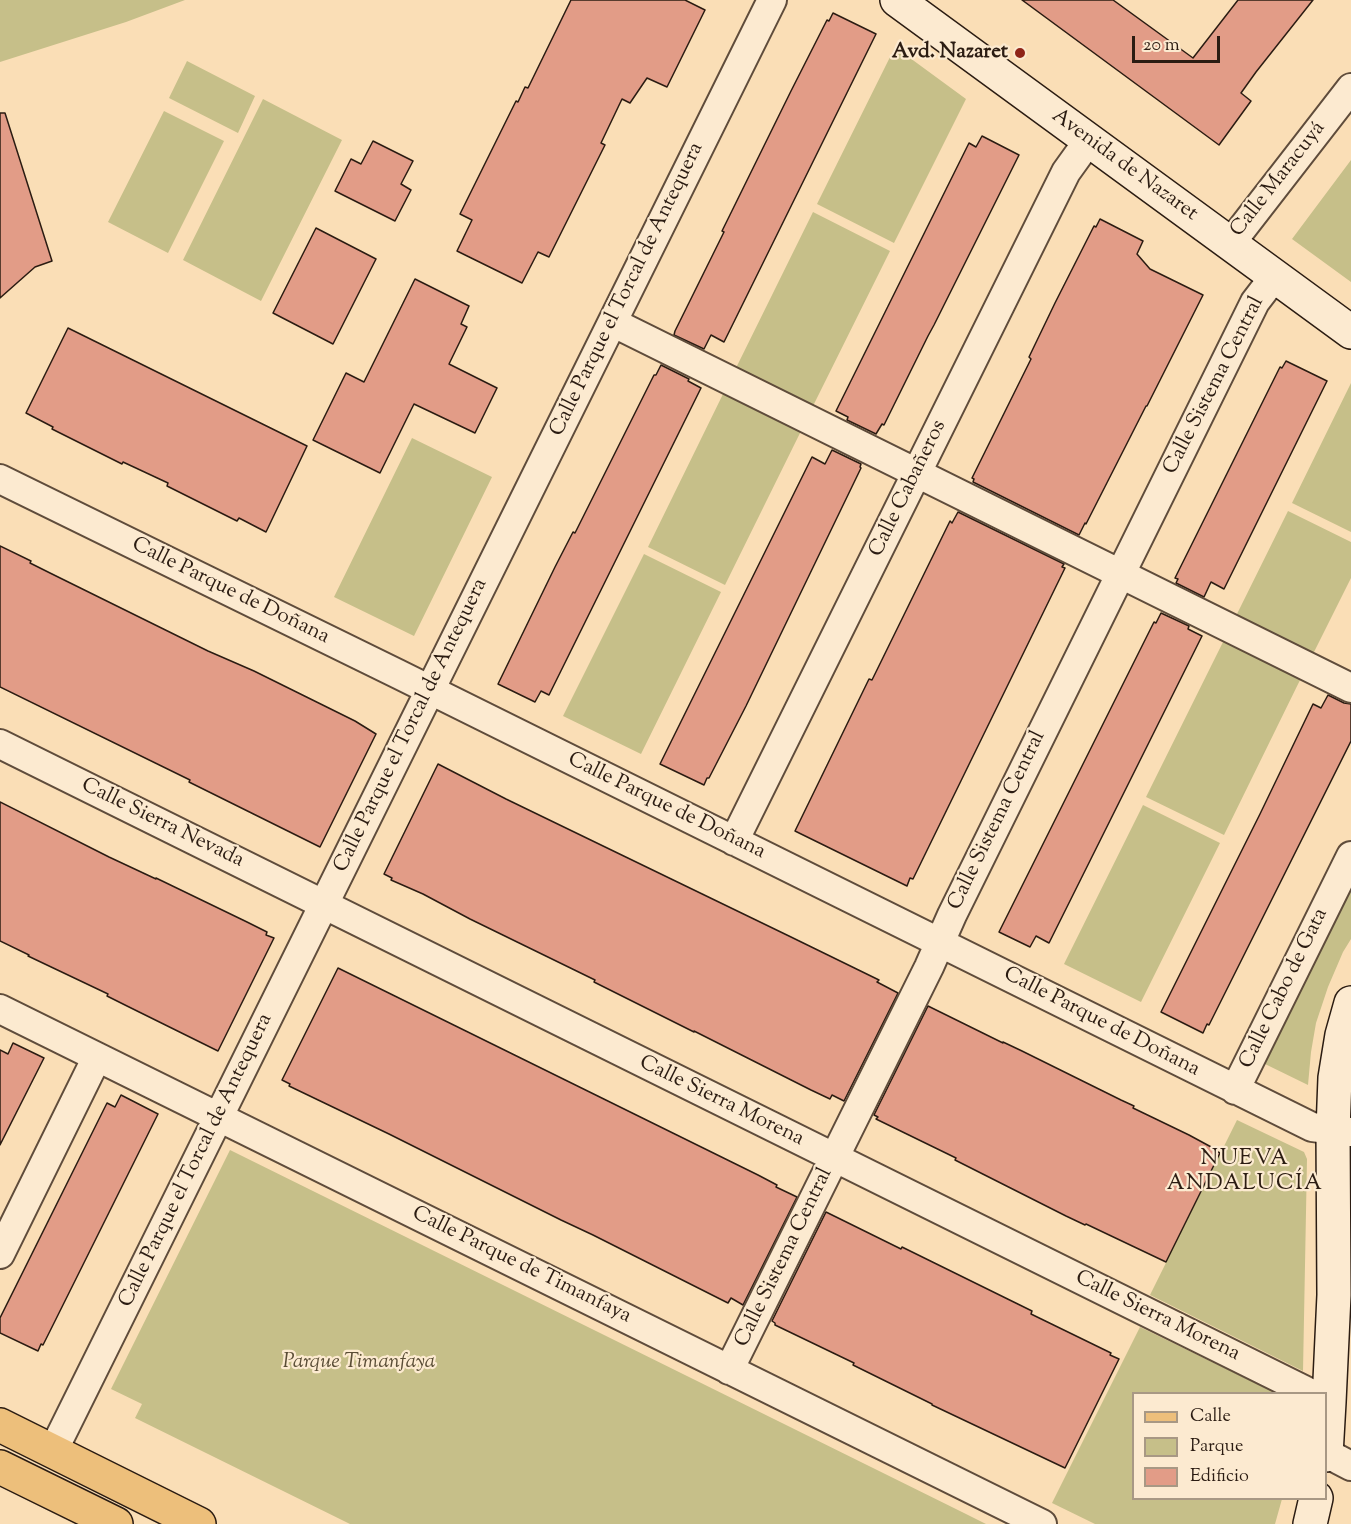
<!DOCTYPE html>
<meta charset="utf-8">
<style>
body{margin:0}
#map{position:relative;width:1351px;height:1524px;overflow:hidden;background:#fadeb6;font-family:"Sorts Mill Goudy",serif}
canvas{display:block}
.legend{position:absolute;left:1132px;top:1392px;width:195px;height:108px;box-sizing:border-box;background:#fcead0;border:2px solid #a89884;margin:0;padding:8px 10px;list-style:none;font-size:18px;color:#2b1c12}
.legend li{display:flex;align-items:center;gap:12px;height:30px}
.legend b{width:30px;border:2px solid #a89884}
.scale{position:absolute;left:1132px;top:36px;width:88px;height:27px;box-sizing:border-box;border:3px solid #2b1c12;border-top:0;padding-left:8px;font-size:18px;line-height:21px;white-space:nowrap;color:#2b1c12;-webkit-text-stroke:4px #fcead0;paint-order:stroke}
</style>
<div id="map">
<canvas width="1351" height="1524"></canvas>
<ul class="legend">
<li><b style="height:8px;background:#edbf7b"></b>Calle</li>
<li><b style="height:16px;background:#c6bf89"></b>Parque</li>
<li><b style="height:16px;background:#e29c87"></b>Edificio</li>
</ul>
<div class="scale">20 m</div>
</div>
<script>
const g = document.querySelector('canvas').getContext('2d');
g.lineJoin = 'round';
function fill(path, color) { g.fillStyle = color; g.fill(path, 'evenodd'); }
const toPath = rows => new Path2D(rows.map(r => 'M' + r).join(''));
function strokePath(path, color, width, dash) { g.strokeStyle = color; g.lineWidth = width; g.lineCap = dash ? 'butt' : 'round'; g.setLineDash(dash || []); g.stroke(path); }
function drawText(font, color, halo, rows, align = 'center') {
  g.font = font + ' "Sorts Mill Goudy",serif'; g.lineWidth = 4.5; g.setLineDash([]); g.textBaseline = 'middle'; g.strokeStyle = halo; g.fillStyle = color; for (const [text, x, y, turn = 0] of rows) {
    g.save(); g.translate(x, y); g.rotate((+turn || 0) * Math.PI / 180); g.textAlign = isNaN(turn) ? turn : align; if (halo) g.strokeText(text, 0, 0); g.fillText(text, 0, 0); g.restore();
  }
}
fill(toPath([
 [0,0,185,0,126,22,0,62],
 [895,47,966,99,894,243,817,204],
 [187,61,255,96,238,133,169,98],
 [263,99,342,140,261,301,183,260],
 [164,111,224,141,168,253,108,222],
 [1351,160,1351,282,1292,239],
 [813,212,890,251,812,408,735,370],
 [1351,383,1351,532,1292,503],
 [725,390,802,429,725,585,648,547],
 [412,438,492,477,414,636,334,597],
 [1288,511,1351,542,1351,578,1312,656,1235,618],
 [644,554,721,592,641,754,563,716],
 [1225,638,1302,676,1224,835,1146,797],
 [1143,805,1220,843,1141,1002,1064,964],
 [1351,890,1351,939,1343,952,1328,987,1316,1023,1311,1052,1308,1085,1265,1064],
 [1237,1120,1304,1152,1307,1159,1303,1371,1150,1295],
 [230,1150,964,1513,986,1524,350,1524,135,1418,142,1404,111,1389],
 [1140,1327,1276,1393,1134,1394,1134,1498,1282,1499,1275,1524,1095,1524,1052,1503]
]), '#c6bf89');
const building = toPath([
 [571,0,685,0,705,10,667,87,647,78,630,103,622,99,601,143,605,145,549,257,538,252,522,283,457,251,472,220,460,214,516,101,518,102,525,87,528,88,571,0],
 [1022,0,1113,0,1193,58,1238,0,1313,0,1256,72,1241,93,1251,101,1219,145,1022,0],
 [833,13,876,34,724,342,711,335,704,349,674,335,675,331,724,232,722,231,791,91,827,20,829,21,833,13],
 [0,113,5,113,52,261,35,267,0,298,0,113],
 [982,136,1019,155,934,325,928,336,884,425,882,424,876,434,847,420,848,417,836,411,969,143,976,147,982,136],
 [373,141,413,161,401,184,411,190,395,221,335,191,351,159,361,164,373,141],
 [1100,219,1143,241,1137,254,1150,269,1203,295,1147,406,1146,406,1086,524,1085,523,1079,535,973,482,974,479,972,478,1031,359,1029,357,1055,303,1094,226,1096,227,1100,219],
 [316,228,376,259,333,344,273,313,316,228],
 [415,279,469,306,461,324,467,327,449,364,497,388,475,433,414,404,380,473,313,440,346,373,364,382,415,279],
 [68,328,307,446,266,532,239,518,237,521,167,486,168,483,123,462,122,464,52,429,53,427,26,413,68,328],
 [1286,361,1327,381,1224,589,1211,582,1204,597,1176,583,1178,579,1175,578,1280,367,1282,368,1286,361],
 [661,365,689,379,688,381,701,388,549,695,541,691,535,702,498,684,555,567,573,532,575,533,654,375,656,375,661,365],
 [832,450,861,464,860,467,861,468,746,706,709,778,707,778,704,785,660,764,812,457,825,464,832,450],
 [958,512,1064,564,1062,567,1065,568,913,879,910,878,907,886,795,831,869,679,872,680,950,521,952,523,958,512],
 [0,546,31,561,30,563,50,573,208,651,254,671,355,721,376,734,320,847,189,782,190,780,0,687,0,546],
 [1161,613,1189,626,1188,629,1202,636,1049,943,1036,936,1030,947,999,932,1154,622,1156,623,1161,613],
 [1328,695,1344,703,1351,704,1351,741,1209,1025,1207,1024,1203,1033,1161,1012,1260,814,1313,704,1321,708,1328,695],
 [438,764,506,799,791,937,879,980,877,982,898,993,844,1101,832,1095,830,1099,811,1090,694,1031,694,1032,594,982,595,980,470,919,423,894,391,880,392,878,384,874,438,764],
 [0,802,109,857,156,879,156,878,247,922,267,932,266,935,274,938,218,1051,127,1006,107,996,108,994,28,956,29,955,0,941,0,802],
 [338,968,758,1175,777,1185,776,1187,797,1197,743,1305,731,1298,728,1303,593,1235,561,1220,389,1134,289,1086,290,1084,282,1080,338,968],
 [928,1006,1003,1043,1003,1042,1022,1051,1121,1100,1134,1106,1133,1108,1189,1135,1213,1148,1212,1149,1220,1153,1166,1262,1086,1224,1085,1225,1066,1216,955,1160,956,1158,876,1119,878,1117,874,1115,928,1006],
 [13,1043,44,1058,0,1145,0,1050,8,1054,13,1043],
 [121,1095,158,1114,53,1325,43,1345,41,1344,38,1351,0,1333,0,1318,107,1103,115,1107,121,1095],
 [826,1212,901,1249,902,1247,1032,1311,1031,1314,1111,1353,1110,1355,1119,1359,1065,1468,932,1405,932,1404,853,1365,854,1363,775,1325,775,1323,772,1321,826,1212]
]);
fill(building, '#e29c87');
strokePath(building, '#2b1c12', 1.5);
const street = toPath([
 [1230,244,1351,88],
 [624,328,1351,688],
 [0,479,398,674,1312,1127,1351,1132],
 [0,744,1312,1394],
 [734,841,1066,172,1089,140],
 [0,1009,1042,1524],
 [1235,1090,1351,856],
 [0,1254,97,1057],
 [729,1370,929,967,952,915,1255,302,1275,276],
 [53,1451,772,0],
 [1326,1453,1351,1466]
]);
const secondary = toPath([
 [897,0,1351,332],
 [1326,1455,1329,1402,1334,1295,1333,1130,1335,1078,1342,1035,1351,1003],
 [1310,1524,1316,1498]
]);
const primary = toPath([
 [0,1425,199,1524],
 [0,1467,116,1524]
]);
strokePath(street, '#5f4c3b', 32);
strokePath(secondary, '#2b1c12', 36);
strokePath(primary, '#2b1c12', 36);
strokePath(street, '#fcead0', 28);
strokePath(secondary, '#fcead0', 33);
strokePath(primary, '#edbf7b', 33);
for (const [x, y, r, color] of [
 [1020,53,6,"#8f2418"]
]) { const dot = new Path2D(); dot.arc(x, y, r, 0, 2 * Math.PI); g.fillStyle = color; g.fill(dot); strokePath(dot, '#fcead0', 2); }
drawText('bold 21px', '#2b1c12', '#fcead0', [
 ["Avd. Nazaret",1008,53]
], 'right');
drawText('21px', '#2b1c12', '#fcead0', [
 ["Avenida de Nazaret",1124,166,36],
 ["Calle Maracuyá",1279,180,-52],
 ["Calle Parque el Torcal de Antequera",628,290,-64],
 ["Calle Sistema Central",1215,386,-63],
 ["Calle Cabañeros",909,489,-64],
 ["Calle Parque de Doñana",230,592,26],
 ["Calle Parque el Torcal de Antequera",412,726,-64],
 ["Calle Parque de Doñana",666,807,26],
 ["Calle Sistema Central",998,821,-64],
 ["Calle Sierra Nevada",162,824,26],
 ["Calle Cabo de Gata",1285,989,-64],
 ["Calle Parque de Doñana",1101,1023,27],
 ["Calle Sierra Morena",721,1102,26],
 ["Calle Parque el Torcal de Antequera",197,1161,-64],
 ["Calle Sistema Central",785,1258,-64],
 ["Calle Parque de Timanfaya",521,1266,26],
 ["Calle Sierra Morena",1157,1317,26]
]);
drawText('italic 21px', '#5a4d36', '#fcead0', [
 ["Parque Timanfaya",359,1363]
]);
g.letterSpacing = '1.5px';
drawText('22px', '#2b1c12', '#fcead0', [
 ["NUEVA",1245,1160],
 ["ANDALUCÍA",1245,1185]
]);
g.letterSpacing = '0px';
</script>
